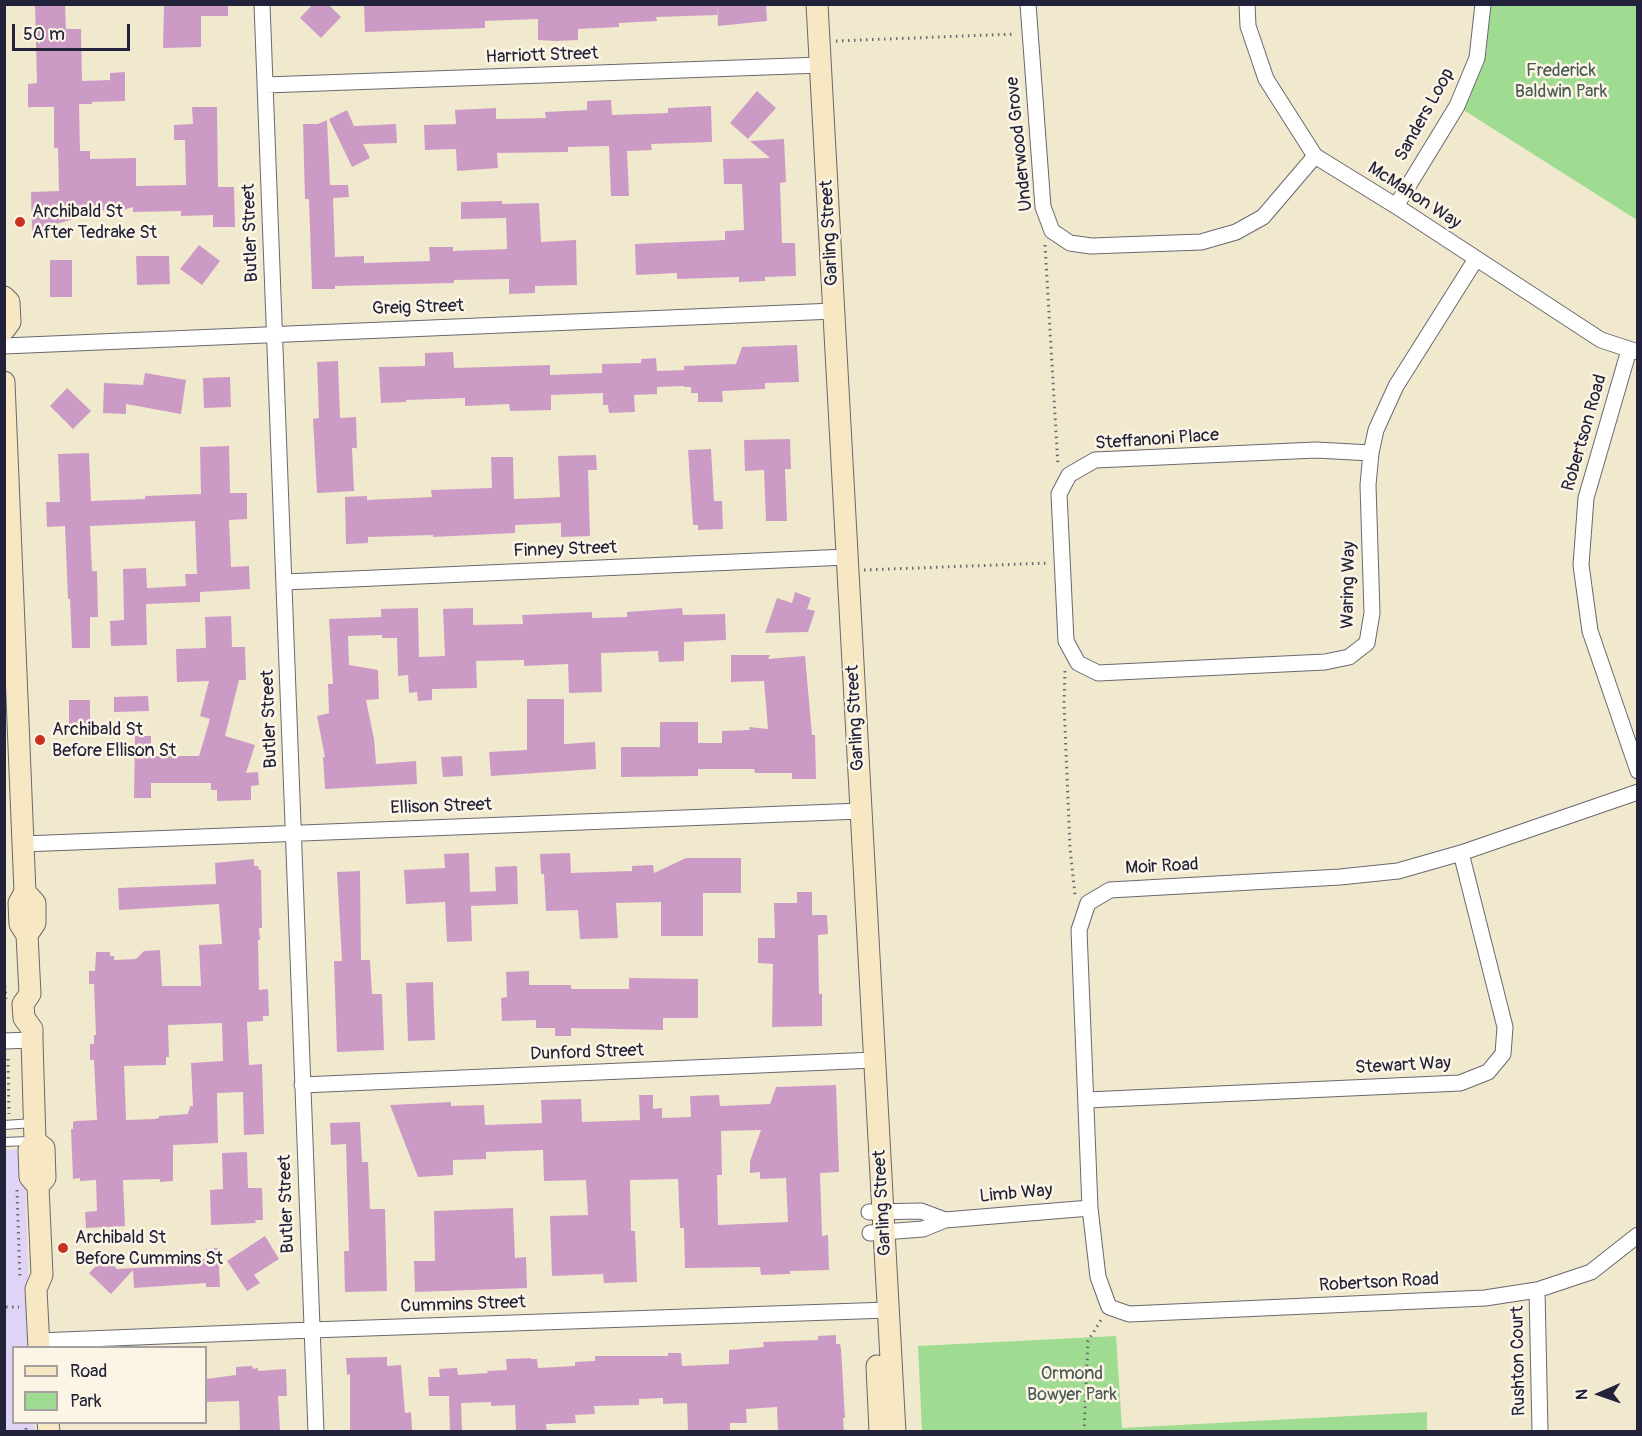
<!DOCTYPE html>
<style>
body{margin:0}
#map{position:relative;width:1642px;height:1436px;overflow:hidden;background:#f1e9ce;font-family:Pangolin,sans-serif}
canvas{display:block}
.frame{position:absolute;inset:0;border:6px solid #22223b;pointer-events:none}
.legend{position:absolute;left:12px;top:1346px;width:195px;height:78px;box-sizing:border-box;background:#fcf5e5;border:2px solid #a5a1a1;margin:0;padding:8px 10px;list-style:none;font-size:18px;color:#22223b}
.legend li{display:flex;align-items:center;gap:12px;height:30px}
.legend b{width:30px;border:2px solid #a5a1a1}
.north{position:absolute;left:1570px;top:1364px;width:60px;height:60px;-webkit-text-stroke:4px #fcf5e5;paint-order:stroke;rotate:268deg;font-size:16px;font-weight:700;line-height:24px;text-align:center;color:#22223b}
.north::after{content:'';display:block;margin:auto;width:21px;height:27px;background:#22223b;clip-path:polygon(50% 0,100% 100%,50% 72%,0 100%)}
.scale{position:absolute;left:12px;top:24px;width:118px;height:27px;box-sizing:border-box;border:3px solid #22223b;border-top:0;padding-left:8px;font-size:18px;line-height:21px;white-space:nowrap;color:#22223b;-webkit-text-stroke:4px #fcf5e5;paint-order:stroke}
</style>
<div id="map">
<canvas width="1642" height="1436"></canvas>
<div class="frame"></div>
<ul class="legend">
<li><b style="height:8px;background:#f7e8c3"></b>Road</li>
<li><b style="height:16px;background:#9fdc91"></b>Park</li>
</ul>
<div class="north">N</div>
<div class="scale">50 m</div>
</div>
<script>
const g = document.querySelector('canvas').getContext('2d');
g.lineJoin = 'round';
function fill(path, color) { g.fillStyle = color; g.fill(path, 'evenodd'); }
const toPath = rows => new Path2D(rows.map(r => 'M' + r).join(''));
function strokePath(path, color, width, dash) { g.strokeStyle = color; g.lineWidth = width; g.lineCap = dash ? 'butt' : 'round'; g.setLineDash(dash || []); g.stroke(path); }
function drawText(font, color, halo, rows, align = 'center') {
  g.font = font + ' Pangolin,sans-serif'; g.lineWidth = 5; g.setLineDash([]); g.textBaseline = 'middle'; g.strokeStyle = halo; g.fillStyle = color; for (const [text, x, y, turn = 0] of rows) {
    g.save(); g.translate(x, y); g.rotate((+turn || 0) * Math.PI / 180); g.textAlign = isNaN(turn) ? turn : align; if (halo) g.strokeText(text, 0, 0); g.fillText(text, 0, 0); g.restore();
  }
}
fill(toPath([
 [24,1149,31,1347,14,1348,14,1422,34,1423,35,1431,5,1431,4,1150]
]), '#dfd4f5');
fill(toPath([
 [1486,5,1637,5,1637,220,1462,109,1487,50],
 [1116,1336,1122,1428,1427,1412,1427,1431,922,1431,918,1346]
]), '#9fdc91');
fill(toPath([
 [35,4,65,4,66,29,81,29,82,81,110,80,110,73,125,72,125,101,92,102,92,104,79,104,80,151,90,151,90,159,136,158,136,186,186,185,185,140,174,140,174,125,193,124,192,107,217,107,218,187,234,187,235,227,213,227,213,215,181,216,181,211,133,212,133,207,106,215,105,210,32,231,31,192,59,191,58,148,54,148,54,107,28,107,28,84,37,83],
 [164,4,228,4,228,16,201,16,201,47,163,48],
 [313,4,328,4,341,17,321,38,300,18],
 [364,4,717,4,717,15,656,17,657,21,619,23,619,27,578,29,578,40,555,41,538,40,538,19,485,21,485,28,365,32],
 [717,4,766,4,767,21,718,26],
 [757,91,776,108,748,139,730,123],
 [611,100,612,115,668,113,668,108,711,106,712,142,651,144,652,150,627,151,629,196,611,196,609,146,568,147,568,152,497,153,498,168,457,171,456,149,425,150,424,125,456,124,455,110,496,108,496,119,546,118,545,112,587,110,587,101],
 [347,110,354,126,396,124,397,143,363,144,370,158,352,167,329,119],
 [327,120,330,185,348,185,349,197,333,198,335,257,364,256,364,263,430,261,429,247,453,247,453,251,507,249,506,218,461,219,461,202,502,201,502,204,539,203,541,242,576,240,577,285,535,286,535,293,509,294,509,279,454,280,454,283,335,286,335,289,312,289,309,199,305,199,303,124,318,124],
 [784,139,786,182,780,183,782,243,795,243,796,276,765,277,765,281,739,282,739,277,677,279,677,273,636,275,635,244,725,240,725,231,744,230,742,184,724,184,723,159,770,158,750,141],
 [199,245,220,261,202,285,180,269],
 [136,256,169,256,170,284,137,285],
 [50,260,72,260,72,297,50,297],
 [797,345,799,382,765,383,765,389,722,391,723,402,698,402,698,393,691,393,691,387,684,387,684,386,657,387,657,394,634,395,635,412,609,413,608,405,603,405,603,393,551,395,551,410,510,411,509,404,465,406,465,398,406,400,406,402,381,403,379,367,425,366,425,353,453,352,454,368,550,365,550,375,602,373,602,364,641,363,641,359,656,358,657,371,684,370,684,366,736,364,742,347],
 [338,361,340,418,356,417,357,448,352,448,354,491,317,493,313,419,319,418,317,362],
 [145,373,186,380,181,414,126,404,126,414,103,413,104,383,143,385],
 [230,377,231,407,204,408,203,378],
 [67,388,91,411,73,429,50,406],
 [790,439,791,469,785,469,787,521,766,521,764,470,745,471,744,440],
 [229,446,230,493,247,493,247,519,229,520,231,567,249,566,250,589,200,592,200,602,146,604,147,645,111,646,110,621,124,620,123,569,146,568,147,588,186,586,185,574,197,574,195,521,90,526,92,571,97,571,98,617,90,617,90,648,72,648,70,599,68,599,65,526,47,527,46,502,60,502,58,454,89,453,91,501,145,499,145,496,201,494,200,447],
 [711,449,714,501,722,501,723,529,698,530,698,525,693,525,688,450],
 [596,455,597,470,588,470,590,536,561,537,561,523,515,525,515,533,433,537,433,535,368,537,368,543,346,544,345,497,367,496,367,500,432,497,431,490,492,488,491,457,513,457,514,499,560,497,558,456],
 [795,592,811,598,807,609,815,611,808,632,765,633,777,598,792,603],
 [418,608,419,657,445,656,443,609,473,608,473,625,523,624,522,615,592,612,592,618,627,617,627,612,682,608,683,615,725,614,726,640,684,642,684,661,659,662,658,651,601,653,602,692,569,693,568,664,524,666,524,660,476,661,477,688,432,689,432,700,418,701,417,692,409,693,408,675,398,676,397,638,382,638,382,635,348,636,349,665,378,670,379,699,366,700,374,739,376,764,416,761,417,784,325,789,323,757,325,757,317,716,329,713,328,684,333,684,329,619,381,617,381,609],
 [231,616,232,647,245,647,246,680,239,680,225,736,255,745,246,773,258,772,259,785,251,786,251,800,217,801,217,790,211,790,211,783,151,783,151,798,134,798,135,736,151,736,151,756,199,756,210,719,200,716,209,681,177,682,176,649,206,648,205,617],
 [731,655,770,655,768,659,805,656,812,735,815,735,816,779,792,779,792,773,755,773,754,769,698,769,698,776,621,777,621,747,660,747,660,722,698,722,698,743,722,743,722,731,750,730,749,727,768,729,764,681,731,682],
 [148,696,149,711,114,712,114,697],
 [527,699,564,699,564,744,595,742,596,769,491,776,489,752,527,750],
 [69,700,90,700,90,732,69,732],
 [462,756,463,776,443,777,441,757],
 [469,853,470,892,496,891,495,867,517,866,518,904,471,906,472,941,447,942,445,902,406,904,404,870,445,868,444,854],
 [570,853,571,873,632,871,632,866,653,865,654,873,686,858,741,858,741,893,703,893,703,936,661,936,661,902,616,903,618,938,580,939,578,910,546,911,544,874,541,874,540,854],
 [254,859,254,866,258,866,259,870,261,870,262,928,259,928,260,940,258,940,259,990,268,989,269,1016,263,1016,263,1021,247,1022,249,1065,262,1064,264,1134,244,1135,243,1092,217,1093,218,1143,173,1145,173,1181,160,1182,160,1179,123,1180,125,1226,86,1228,85,1212,97,1211,96,1180,80,1181,80,1178,73,1179,71,1129,73,1129,73,1122,75,1121,97,1120,94,1060,90,1060,90,1044,94,1044,94,1035,96,1035,94,984,89,984,89,971,95,971,96,952,110,952,110,956,114,956,114,960,136,959,144,951,160,950,162,986,201,986,199,945,222,944,219,904,119,910,118,888,216,884,215,863],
 [222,1023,223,1061,191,1063,193,1106,190,1106,188,1114,159,1116,159,1118,154,1119,126,1120,124,1066,166,1065,166,1057,169,1057,168,1025],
 [360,871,361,960,370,960,372,994,382,994,384,1050,337,1052,334,961,342,961,337,872],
 [797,892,812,892,812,915,827,915,828,934,818,935,819,994,822,994,822,1026,772,1027,773,964,758,963,758,938,775,938,774,903,797,903],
 [529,971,529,985,571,985,571,989,629,989,629,978,698,979,698,1018,663,1018,663,1030,571,1028,571,1036,555,1036,555,1028,536,1028,536,1020,502,1021,501,998,507,997,506,972],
 [433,982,435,1040,408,1041,406,983],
 [836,1085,839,1172,820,1173,822,1236,828,1235,829,1270,790,1271,790,1274,761,1275,760,1267,685,1268,684,1228,680,1228,678,1179,630,1180,631,1231,635,1231,637,1282,604,1283,603,1274,552,1276,550,1216,588,1215,586,1180,544,1181,543,1150,486,1152,486,1159,453,1160,453,1175,418,1177,390,1105,451,1102,451,1106,484,1105,485,1125,542,1123,541,1100,581,1099,582,1122,640,1120,639,1095,653,1095,653,1109,662,1108,662,1118,691,1117,690,1096,719,1095,720,1106,770,1104,776,1087],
 [761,1130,750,1161,750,1173,760,1172,760,1179,786,1178,788,1222,718,1225,717,1175,722,1175,721,1131],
 [360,1122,362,1162,368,1162,370,1209,385,1209,387,1291,345,1292,344,1251,349,1251,346,1144,331,1145,330,1123],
 [247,1152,248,1188,262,1188,263,1220,255,1220,256,1223,211,1225,210,1190,223,1189,222,1153],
 [513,1208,515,1258,526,1257,527,1288,415,1292,414,1261,435,1261,434,1211],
 [265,1236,279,1259,254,1275,260,1283,247,1291,227,1261],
 [218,1248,220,1287,206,1287,206,1283,134,1288,133,1270,111,1294,89,1273,103,1259,104,1260,106,1258,117,1269,191,1265,191,1259,206,1259,206,1249],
 [836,1335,836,1344,840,1344,841,1349,845,1418,843,1418,844,1431,830,1431,830,1430,778,1431,777,1407,746,1409,747,1423,730,1423,730,1431,690,1431,688,1430,687,1403,663,1404,663,1398,639,1399,639,1405,594,1406,595,1414,575,1415,576,1423,546,1424,547,1431,516,1431,515,1405,491,1406,491,1402,461,1403,462,1431,450,1431,449,1396,429,1396,428,1377,440,1377,439,1369,457,1368,458,1375,488,1373,487,1371,507,1370,506,1359,531,1358,531,1359,537,1359,538,1368,575,1366,575,1362,595,1361,595,1356,668,1356,668,1353,681,1353,682,1366,729,1364,729,1350,764,1347,763,1342,818,1340,818,1336],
 [387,1357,387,1366,401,1365,405,1413,411,1412,412,1431,350,1431,350,1374,347,1375,346,1358],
 [252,1366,253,1369,258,1368,258,1371,286,1369,287,1396,278,1396,280,1431,240,1431,239,1401,206,1402,206,1379,236,1375,236,1367]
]), '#cc9bc5');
const lane = toPath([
 [4,1125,33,1123],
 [4,1142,30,1141]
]);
const street = toPath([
 [262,4,316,1432],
 [1028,4,1043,207,1052,231,1070,243,1091,246,1201,242,1236,232,1263,217,1315,156],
 [1247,4,1248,26,1266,79,1315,156,1396,206,1601,340,1638,352],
 [266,85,821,65],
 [1396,206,1457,106,1477,58,1483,4],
 [4,346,834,311],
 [1629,350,1586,498,1581,565,1590,631,1638,771],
 [1371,453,1316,450,1095,460,1069,475,1059,494,1066,641,1078,663,1098,673,1325,662,1349,657,1367,643,1372,613,1368,485,1371,453,1376,430,1396,386,1476,259],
 [285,582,847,557],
 [1638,792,1461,853,1398,871,1340,877,1110,890,1088,903,1079,930,1090,1208,1098,1277,1109,1307,1129,1314,1485,1298,1537,1290,1591,1272,1638,1235],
 [23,844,861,811],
 [4,1041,32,1040],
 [302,1085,874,1060],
 [1087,1100,1460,1083,1488,1072,1503,1054,1505,1027,1461,853],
 [869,1212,921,1211,945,1220],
 [870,1233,923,1229,945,1220,1090,1208],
 [1537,1290,1540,1432],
 [38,1341,311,1330,888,1310]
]);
const secondary = toPath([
 [817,4,895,1432],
 [4,297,9,302,10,322,4,330],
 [4,382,25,892,19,903,20,924,27,935,30,994,23,1004,24,1018,32,1029,32,1040,35,1141,29,1150,30,1177,38,1186,42,1275,36,1289,39,1348],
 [25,892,35,903,35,923,27,935],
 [35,1141,44,1148,45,1178,38,1186],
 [877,1366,880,1432],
 [48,1422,49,1432]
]);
strokePath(lane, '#6a686e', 10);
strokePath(street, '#6a686e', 17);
strokePath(secondary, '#6a686e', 23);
strokePath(toPath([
 [836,41,1015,34],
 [1045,245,1058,466],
 [864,570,1049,563],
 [1065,671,1064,703,1070,848,1075,895],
 [4,974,6,999],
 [8,1059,9,1114],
 [17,1190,20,1280],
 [6,1307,19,1307],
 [26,1422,26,1432],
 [1084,1432,1088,1341,1101,1320]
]), '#6a686e', 3, [1.5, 4.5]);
strokePath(lane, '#fff', 8);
strokePath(street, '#fff', 15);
strokePath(secondary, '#f7e8c3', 21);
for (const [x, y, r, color] of [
 [20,222,6,"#c8321e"],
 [40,740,6,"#c8321e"],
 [63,1248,6,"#c8321e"]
]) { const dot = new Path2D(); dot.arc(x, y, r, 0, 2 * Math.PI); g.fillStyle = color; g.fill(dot); strokePath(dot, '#fcf5e5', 2); }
drawText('18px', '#22223b', '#fcf5e5', [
 ["Harriott Street",542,56,-2],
 ["Sanders Loop",1425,115,-61],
 ["Underwood Grove",1020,144,-96],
 ["McMahon Way",1414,196,33],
 ["Butler Street",251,233,-92],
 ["Garling Street",830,233,-93],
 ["Greig Street",418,308,-2],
 ["Robertson Road",1585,433,-74],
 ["Steffanoni Place",1157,440,-4],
 ["Finney Street",565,550,-2],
 ["Waring Way",1349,585,-89],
 ["Garling Street",856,718,-93],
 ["Butler Street",270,719,-92],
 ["Ellison Street",441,807,-2],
 ["Moir Road",1162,867,-3],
 ["Dunford Street",587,1053,-2],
 ["Stewart Way",1403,1066,-3],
 ["Limb Way",1016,1194,-5],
 ["Garling Street",883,1203,-93],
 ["Butler Street",287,1204,-92],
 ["Robertson Road",1379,1283,-3],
 ["Cummins Street",463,1305,-2],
 ["Rushton Court",1519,1361,-91]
]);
drawText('18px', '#485a55', '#fcf5e5', [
 ["Frederick",1561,71],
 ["Baldwin Park",1561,92],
 ["Ormond",1072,1374],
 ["Bowyer Park",1072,1395]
]);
drawText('18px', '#22223b', '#fcf5e5', [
 ["Archibald St",32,212],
 ["After Tedrake St",32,233],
 ["Archibald St",52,730],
 ["Before Ellison St",52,751],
 ["Archibald St",75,1238],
 ["Before Cummins St",75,1259]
], 'left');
</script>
